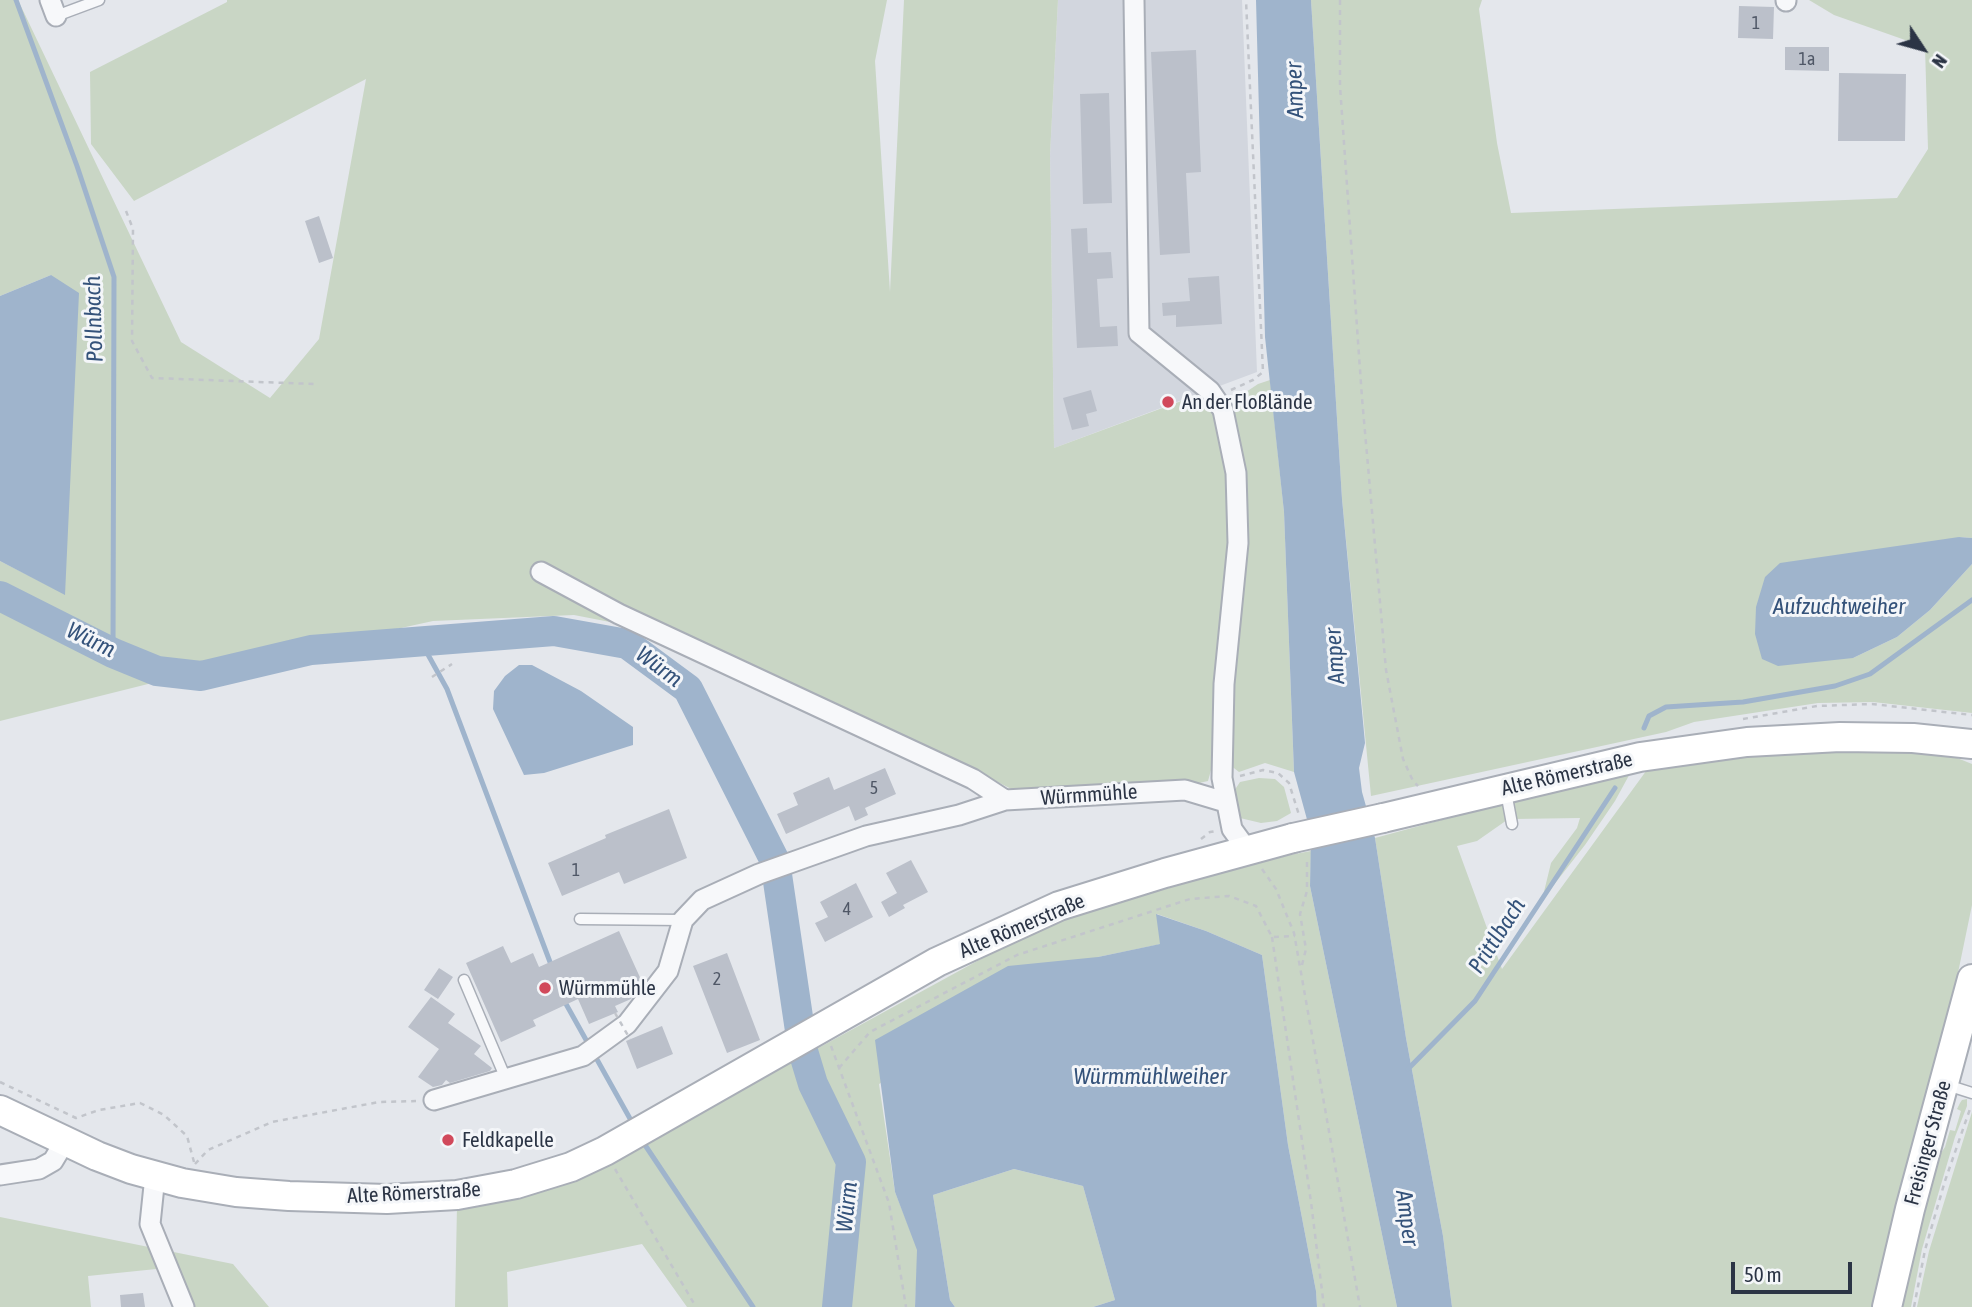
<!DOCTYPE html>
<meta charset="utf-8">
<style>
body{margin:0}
#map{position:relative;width:1972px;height:1307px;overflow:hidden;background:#e4e7ec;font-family:"Asap Condensed",sans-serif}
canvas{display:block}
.north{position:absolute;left:1888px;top:14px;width:70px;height:70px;-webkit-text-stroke:5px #f4f6f9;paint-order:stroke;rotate:126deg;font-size:19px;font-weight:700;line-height:28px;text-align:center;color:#2b3445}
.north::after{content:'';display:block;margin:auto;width:24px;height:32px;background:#2b3445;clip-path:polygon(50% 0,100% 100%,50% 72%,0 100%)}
.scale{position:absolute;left:1731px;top:1262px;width:121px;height:32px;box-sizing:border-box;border:4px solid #2b3445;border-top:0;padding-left:9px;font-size:21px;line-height:24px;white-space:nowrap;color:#2b3445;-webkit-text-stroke:5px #f4f6f9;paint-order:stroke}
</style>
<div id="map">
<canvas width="1972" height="1307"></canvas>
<div class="north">N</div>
<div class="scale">50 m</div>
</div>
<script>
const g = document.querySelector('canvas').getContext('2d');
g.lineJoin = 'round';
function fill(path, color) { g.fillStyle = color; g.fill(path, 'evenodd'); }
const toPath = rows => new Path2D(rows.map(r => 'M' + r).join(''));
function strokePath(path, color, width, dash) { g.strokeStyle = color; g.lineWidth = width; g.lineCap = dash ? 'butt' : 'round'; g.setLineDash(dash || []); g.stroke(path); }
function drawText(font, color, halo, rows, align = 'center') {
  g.font = font + ' "Asap Condensed",sans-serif'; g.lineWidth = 6; g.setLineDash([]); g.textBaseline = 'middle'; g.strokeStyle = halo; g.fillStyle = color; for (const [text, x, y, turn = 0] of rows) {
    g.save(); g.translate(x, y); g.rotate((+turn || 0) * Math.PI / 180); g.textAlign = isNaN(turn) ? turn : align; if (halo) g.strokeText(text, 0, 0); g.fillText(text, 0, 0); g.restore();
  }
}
fill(toPath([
 [1058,0,1242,0,1257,372,1054,448,1050,155]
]), '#d2d6de');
fill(toPath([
 [0,0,18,0,181,342,270,398,319,339,366,79,134,201,91,144,90,72,227,2,227,0,887,0,875,61,890,292,904,0,1058,0,1050,155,1054,448,1203,393,1215,413,1229,474,1230,544,1214,683,1213,763,1208,781,1190,785,1164,780,1023,795,984,775,687,637,574,615,433,621,172,678,0,721,0,561,65,594,51,275,0,296],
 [1311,0,1482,0,1479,9,1497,143,1511,213,1897,198,1928,149,1925,47,1834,15,1809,0,1972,0,1972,538,1959,537,1853,658,1897,637,1930,610,1972,564,1972,713,1873,702,1818,703,1694,722,1666,732,1371,796,1342,499],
 [1270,380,1284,512,1294,772,1265,763,1239,772,1230,765,1232,685,1246,541,1246,471,1231,408,1240,396,1258,384],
 [1870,747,1940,751,1972,764,1972,905,1953,997,1912,1146,1877,1307,1452,1307,1443,1236,1406,1038,1375,838,1504,803,1507,820,1477,841,1457,846,1502,969,1649,767,1749,752],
 [1633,768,1615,801,1585,845,1542,900,1551,863,1577,828,1580,818,1514,819,1512,801],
 [1259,778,1275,779,1284,787,1291,813,1277,821,1261,823,1240,818,1234,791,1240,782],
 [1311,851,1310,886,1397,1307,1317,1307,1316,1291,1288,1145,1262,955,1206,931,1157,914,1161,944,1098,957,879,1084,895,1192,918,1250,915,1307,687,1307,642,1244,507,1272,508,1307,455,1307,457,1206,621,1156,1032,931,1209,870],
 [1967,1099,1967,1106,1955,1137,1922,1249,1911,1307,1897,1307,1933,1165,1945,1147,1950,1130,1955,1131,1961,1111,1957,1109,1960,1103,1962,1100],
 [1972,1112,1972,1307,1917,1307,1929,1251],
 [1014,1169,1083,1186,1115,1300,1093,1307,955,1307,950,1300,933,1195],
 [0,1217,233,1264,269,1307,184,1307,166,1268,88,1276,91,1307,0,1307]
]), '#c9d6c5');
fill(toPath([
 [1256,0,1311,0,1342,499,1365,743,1359,768,1362,792,1375,838,1406,1038,1443,1236,1452,1307,1397,1307,1310,886,1311,834,1294,772,1284,512,1265,337],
 [51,275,79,293,65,595,0,561,0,296],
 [1959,537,1972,538,1972,564,1930,610,1897,637,1853,658,1778,666,1762,659,1755,634,1756,607,1765,577,1780,563],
 [519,665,532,665,581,691,633,727,633,745,544,773,524,775,493,709,494,691,505,676],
 [1156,914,1206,931,1262,955,1288,1145,1316,1291,1317,1307,1093,1307,1115,1300,1083,1186,1014,1169,933,1195,950,1300,955,1307,915,1307,917,1250,895,1192,875,1040,1008,966,1098,957,1160,944]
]), '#9fb4cc');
strokePath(toPath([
 [16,0,77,166,114,277,113,653],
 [421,642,447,689,550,962],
 [1644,728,1649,716,1666,707,1743,702,1835,686,1870,674,1972,600],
 [566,1004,633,1124],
 [1408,1069,1475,1001,1615,788],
 [641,1139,753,1307]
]), '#9fb4cc', 5);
strokePath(toPath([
 [0,596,113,653,157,671,201,676,311,650,554,631,627,644,688,689,775,861,803,1051,813,1084,851,1162,837,1307]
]), '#9fb4cc', 30);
fill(toPath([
 [1739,6,1774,7,1773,39,1738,38],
 [1785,47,1829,47,1829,71,1785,70],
 [1196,50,1201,172,1186,173,1190,253,1160,255,1151,52],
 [1839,73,1906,74,1905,141,1838,141],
 [1109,93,1112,203,1083,204,1080,94],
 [319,216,333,258,319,263,305,221],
 [1087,228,1088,253,1111,252,1113,278,1097,279,1100,327,1117,326,1118,346,1077,348,1071,229],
 [1219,276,1222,324,1176,327,1176,315,1163,316,1162,303,1190,301,1188,278],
 [1091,390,1097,411,1086,414,1089,426,1072,430,1063,398],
 [885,768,896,794,865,808,868,815,855,821,849,806,786,834,777,814,798,805,793,793,829,777,834,790],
 [669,809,687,858,624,884,619,872,562,896,548,863,606,838,605,835],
 [911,860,928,892,903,905,905,908,889,917,881,902,897,893,886,873],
 [856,883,873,917,825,942,815,923,828,917,820,902],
 [619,931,643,984,631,999,615,1006,618,1012,589,1024,578,999,533,1020,536,1026,501,1042,466,963,503,946,511,963,533,953,539,967],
 [727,953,760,1040,727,1053,693,966],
 [439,968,453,977,438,999,424,990],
 [431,997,455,1014,448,1023,481,1046,474,1054,492,1068,490,1071,450,1083,446,1080,442,1085,433,1087,418,1077,439,1049,408,1027],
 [662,1026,673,1054,637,1069,626,1041],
 [143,1293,145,1307,121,1307,120,1295]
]), '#bbc0ca');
const service = toPath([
 [56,16,99,0],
 [1506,792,1512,824],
 [580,919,683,920],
 [464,980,506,1079],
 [1947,1085,1972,1093]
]);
const minor = toPath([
 [50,0,56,16],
 [1134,0,1139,333,1210,391,1223,410,1236,473,1238,543,1224,684,1222,778,1232,829,1248,851],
 [1786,0,1786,1],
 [541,572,619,614,973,779,1005,800],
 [434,1100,583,1056,627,1024,668,971,683,920,702,900,759,874,866,836,959,815,1005,800,1185,790,1225,802],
 [0,1175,39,1169,53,1161,65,1141],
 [155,1176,150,1224,184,1307]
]);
const secondary = toPath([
 [1383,818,1640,757,1747,742,1840,737,1913,738,1972,744],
 [0,1110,97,1156,131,1169,182,1183,236,1192,289,1196,387,1199,457,1195,516,1184,571,1167,605,1151,937,962,1059,906,1165,873,1293,838],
 [1887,1307,1910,1209,1972,979]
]);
strokePath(service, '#a9aeb7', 13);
strokePath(minor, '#a9aeb7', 23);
strokePath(secondary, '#a9aeb7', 32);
strokePath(toPath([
 [1340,0,1340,86,1362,398,1386,670,1403,759,1413,781,1418,786],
 [126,211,133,229,132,341,152,378,314,384],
 [1231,390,1253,380,1263,372,1246,0],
 [432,677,452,664],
 [1743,719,1817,706,1872,704,1972,715],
 [1240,776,1263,770,1278,773,1289,783,1299,815],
 [1201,839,1210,832,1216,831],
 [1262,869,1276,889,1294,933,1360,1307],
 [1272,937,1311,1202,1324,1307],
 [1302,965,1306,949,1300,914,1307,891,1307,859],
 [831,1046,889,1203,906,1307],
 [839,1068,870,1032,1017,955,1190,899,1229,896,1256,906,1272,937,1295,936],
 [0,1082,76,1118,99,1110,140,1103,164,1115,187,1136,194,1162],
 [195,1164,208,1150,272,1122,379,1102,416,1101],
 [615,1169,696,1307],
 [1914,1307,1925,1250,1945,1181,1971,1106]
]), '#c2c5cb', 2.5, [5, 5]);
strokePath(service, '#f7f8fa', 10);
strokePath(minor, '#f7f8fa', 19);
strokePath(secondary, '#fff', 28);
const secondaryBridge = toPath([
 [1293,838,1383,818]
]);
strokePath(secondaryBridge, '#a9aeb7', 32, []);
strokePath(toPath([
 [615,1013,630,1039]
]), '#c2c5cb', 2.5, [5, 5]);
strokePath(secondaryBridge, '#fff', 28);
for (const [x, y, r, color] of [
 [1168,402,7,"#d1495b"],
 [545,988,7,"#d1495b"],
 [448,1140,7,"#d1495b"]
]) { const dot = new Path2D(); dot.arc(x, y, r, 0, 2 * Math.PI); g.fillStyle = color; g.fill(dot); strokePath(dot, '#f4f6f9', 2.5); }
drawText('18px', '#4f5766', null, [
 ["1",1756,23],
 ["1a",1807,59],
 ["5",874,788],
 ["1",576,870],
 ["4",847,909],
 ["2",717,979]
]);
drawText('21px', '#2b3445', '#f4f6f9', [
 ["An der Floßlände",1182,402],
 ["Würmmühle",559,988],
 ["Feldkapelle",462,1140]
], 'left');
drawText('21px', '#2b3445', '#f4f6f9', [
 ["Alte Römerstraße",1567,774,-13],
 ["Würmmühle",1089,795,-4],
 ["Alte Römerstraße",1022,926,-23],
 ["Freisinger Straße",1928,1143,-75],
 ["Alte Römerstraße",414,1193,-3]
]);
drawText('italic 23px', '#34527a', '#f4f6f9', [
 ["Amper",1295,90,-92],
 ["Pollnbach",94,319,-92],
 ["Aufzuchtweiher",1839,607],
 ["Würm",91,640,26],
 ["Amper",1335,656,-94],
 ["Würm",659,667,37],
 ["Prittlbach",1497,936,-57],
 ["Würmmühlweiher",1150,1077],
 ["Würm",847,1207,-84],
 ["Amper",1407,1218,82]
]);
</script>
